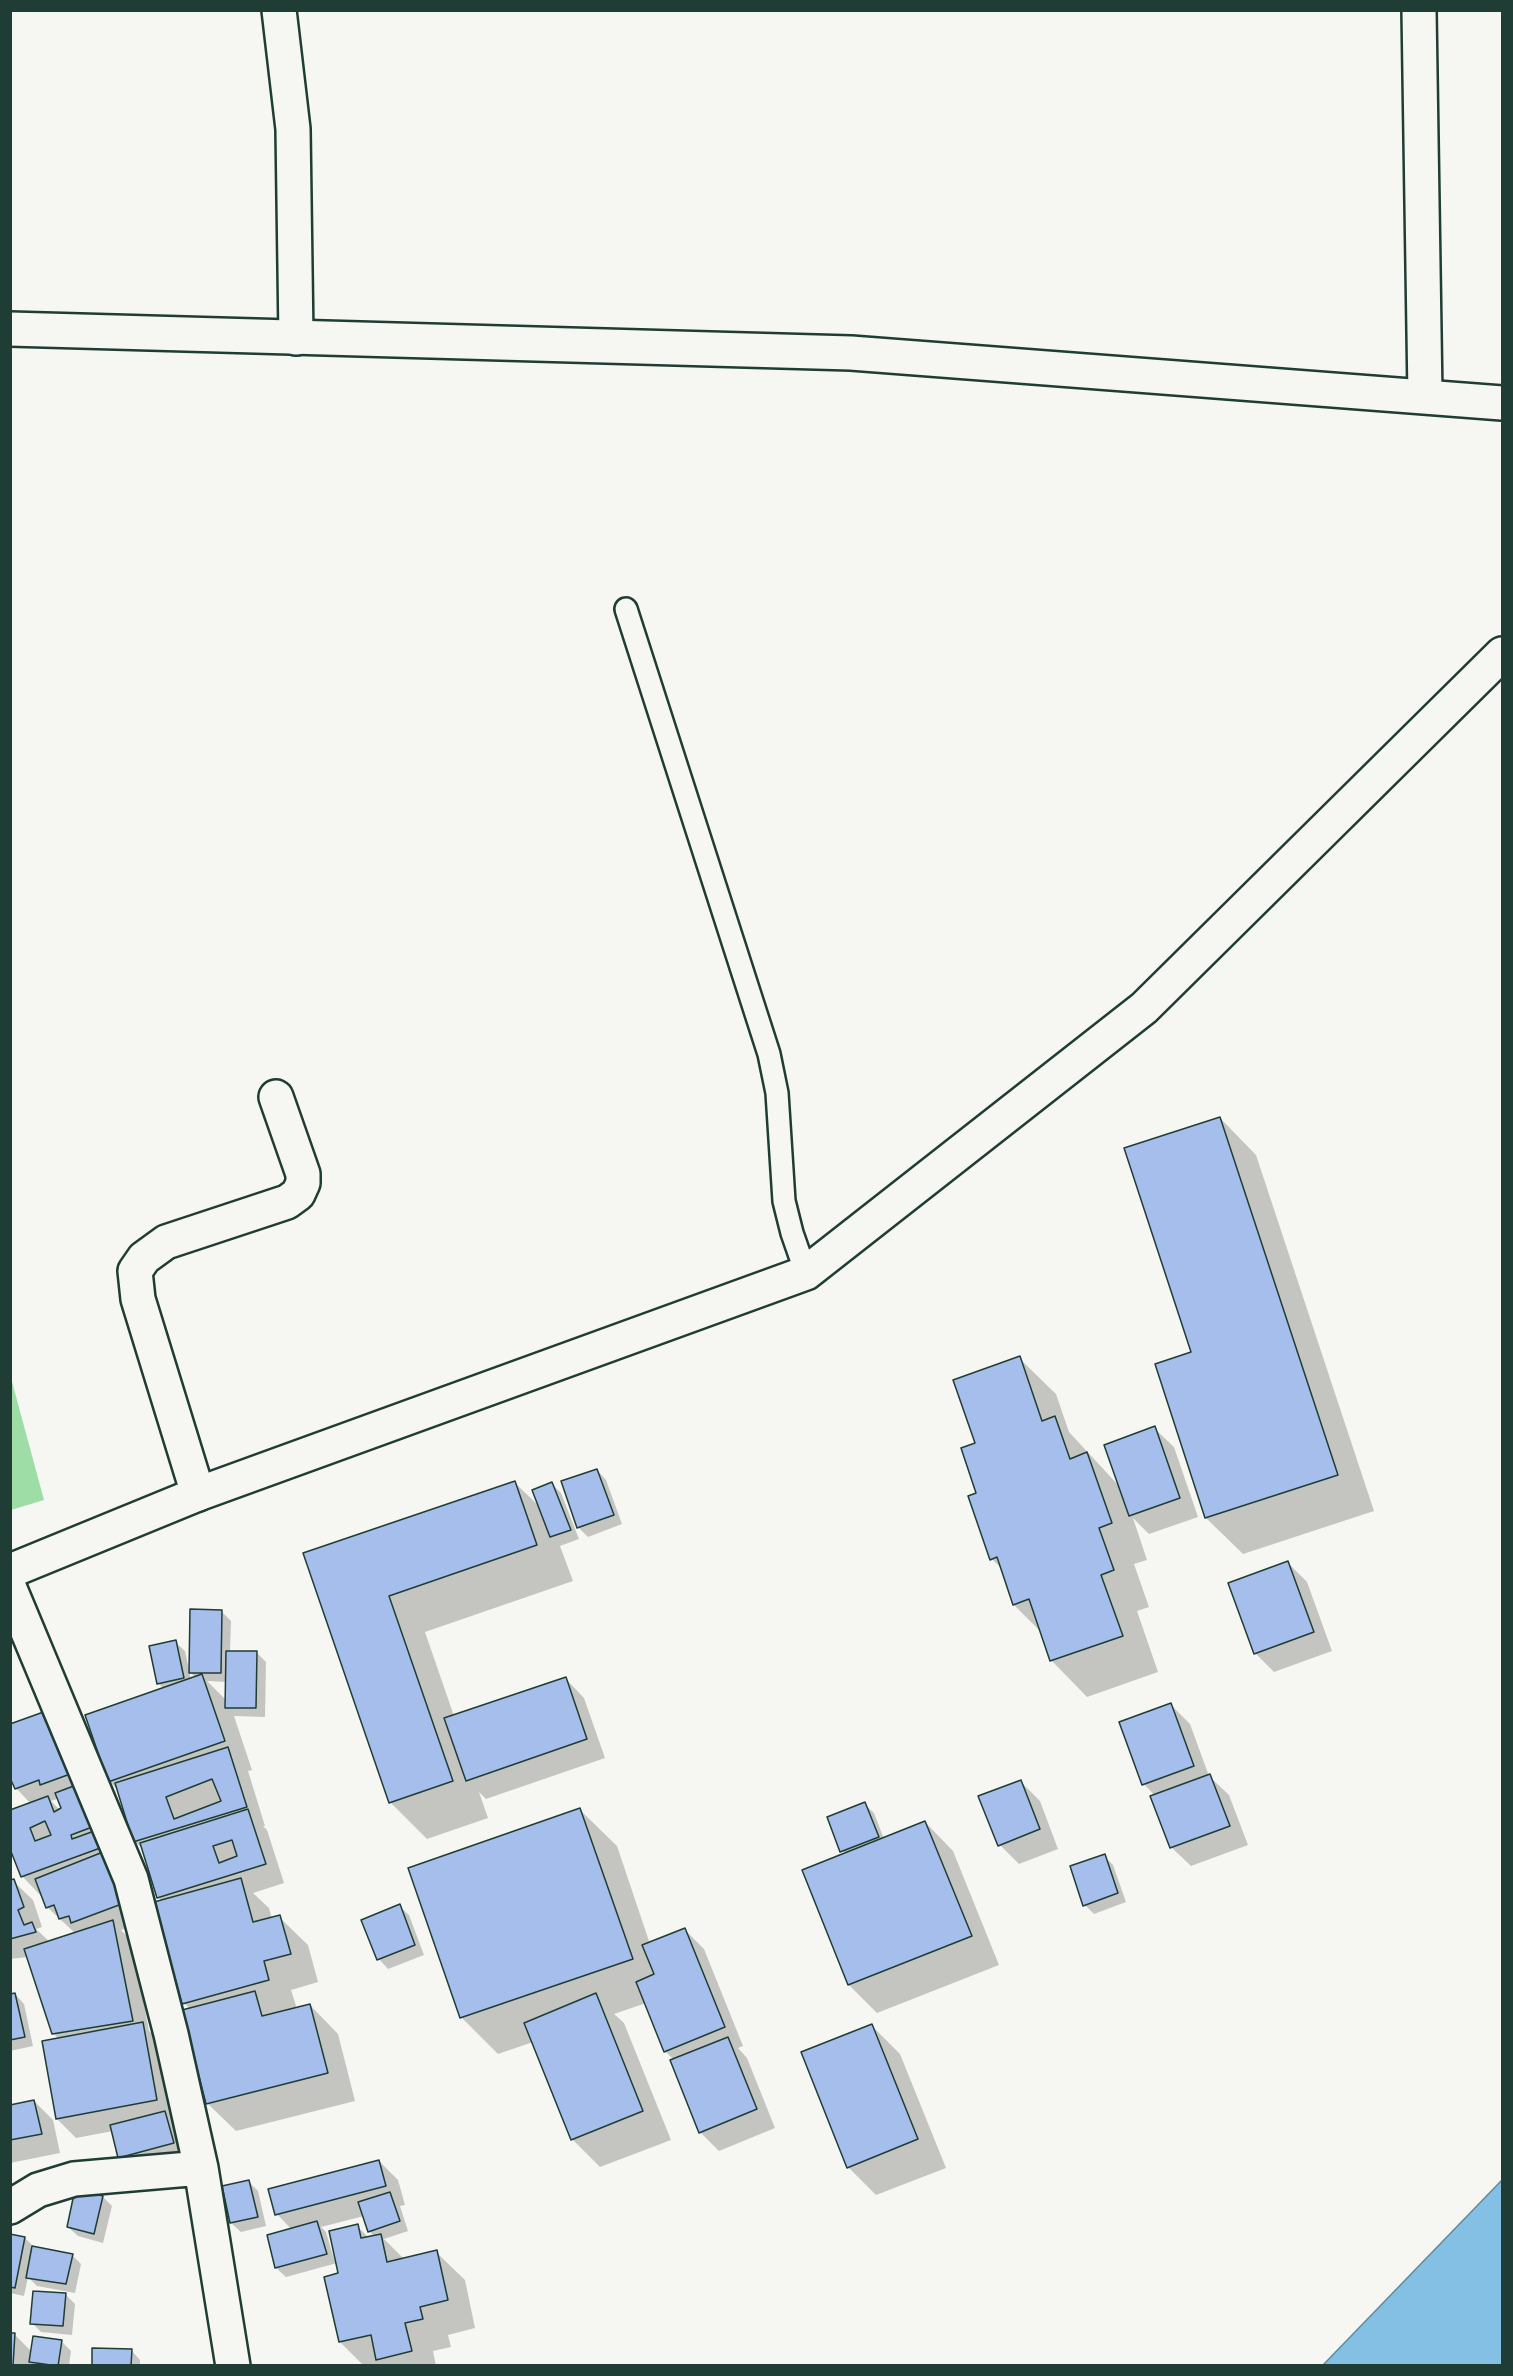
<!DOCTYPE html>
<style>
body{margin:0}
#map{position:relative;width:1513px;height:2376px;overflow:hidden;background:#f6f6f2;font-family:"Patrick Hand",sans-serif}
canvas{display:block}
.frame{position:absolute;inset:0;border:12px solid #1f3d34;pointer-events:none}
</style>
<div id="map">
<canvas width="1513" height="2376"></canvas>
<div class="frame"></div>
</div>
<script>
const g = document.querySelector('canvas').getContext('2d');
g.lineJoin = 'round';
function fill(path, color) { g.fillStyle = color; g.fill(path, 'evenodd'); }
const toPath = rows => new Path2D(rows.map(r => 'M' + r).join(''));
function strokePath(path, color, width, dash) { g.strokeStyle = color; g.lineWidth = width; g.lineCap = dash ? 'butt' : 'round'; g.setLineDash(dash || []); g.stroke(path); }
fill(toPath([
 [11,1378,44,1500,11,1510,10,1510]
]), '#9fdda6');
const water = toPath([
 [1502,2180,1502,2365,1323,2365,1502,2180]
]);
fill(water, '#84c0e4');
strokePath(water, '#5c8c9e', 1.5);
fill(toPath([
 [1220,1118,1256,1155,1374,1511,1243,1554,1206,1518,1193,1353],
 [1019,1358,1056,1394,1069,1432,1120,1487,1154,1428,1174,1447,1198,1517,1149,1534,1133,1518,1147,1560,1134,1564,1149,1607,1137,1611,1158,1672,1087,1697,1051,1660,1041,1632,1014,1605,1002,1569,992,1559,978,1494,976,1444],
 [597,1470,606,1480,622,1524,588,1537,578,1527],
 [515,1483,541,1508,552,1484,561,1493,579,1539,560,1546,573,1581,425,1632,454,1716,565,1678,584,1698,605,1758,486,1799,479,1792,488,1818,427,1839,390,1802,305,1554],
 [1288,1563,1307,1582,1332,1651,1274,1672,1255,1653],
 [221,1611,231,1621,230,1652,256,1652,266,1662,265,1717,234,1716,252,1770,248,1771,265,1826,263,1826,267,1830,284,1883,253,1893,269,1908,272,1919,279,1917,308,1945,318,1982,291,1990,297,2009,310,2005,338,2034,355,2101,236,2131,207,2103,190,2009,184,2003,163,1902,158,1897,145,1851,134,1841,118,1790,109,1781,164,1689,158,1683,175,1642,185,1651,191,1679,196,1678,190,1672],
 [207,1681,227,1682,227,1701],
 [1171,1705,1190,1724,1209,1776,1229,1795,1248,1845,1191,1866,1171,1847,1155,1796,1144,1784,1121,1723],
 [49,1711,145,1921,121,1930,132,1941,149,2031,162,2043,175,2119,172,2120,182,2152,129,2167,120,2157,113,2131,76,2138,57,2119,59,2039,53,2033,28,1957,10,1959,10,1882,13,1881,33,1900,42,1927,36,1929,50,1942,76,1934,47,1907,41,1896,22,1876,31,1804,16,1788],
 [57,1799,63,1809,60,1810,51,1801],
 [1020,1781,1040,1801,1058,1849,1019,1864,1000,1845],
 [864,1804,874,1813,884,1839,925,1822,953,1851,999,1965,877,2013,849,1985,845,1854,829,1818],
 [580,1810,617,1846,650,1944,685,1930,704,1949,743,2046,738,2048,747,2058,775,2128,719,2151,700,2132,674,2060,665,2051,646,2003,614,2014,624,2023,671,2140,600,2167,572,2139,533,2042,498,2054,461,2017],
 [1104,1856,1113,1865,1126,1902,1094,1914,1085,1905],
 [399,1906,409,1915,424,1955,388,1969,379,1959],
 [15,1994,24,2004,33,2046,10,2051,10,1995],
 [872,2026,900,2054,946,2168,876,2195,848,2167],
 [34,2101,53,2120,60,2153,10,2163,10,2107],
 [379,2161,398,2180,405,2205,400,2206,408,2231,384,2239,404,2259,436,2252,465,2280,475,2328,448,2335,451,2347,433,2351,436,2366,364,2366,340,2342,325,2278,340,2274,337,2263,286,2277,276,2268,292,2230,277,2214],
 [364,2216,369,2231,375,2237,369,2238,357,2226,337,2262,335,2263,326,2232,321,2227],
 [249,2182,258,2191,266,2226,241,2232,231,2223],
 [103,2197,112,2206,103,2243,78,2236,68,2227],
 [10,2236,25,2238,35,2248,72,2255,81,2264,75,2293,37,2286,28,2277,24,2296,10,2293],
 [65,2294,75,2304,72,2335,41,2332,32,2323],
 [14,2334,32,2352,62,2342,71,2351,69,2366,35,2366,33,2364,33,2366,10,2366],
 [131,2350,140,2360,140,2366,94,2366]
]), '#0003');
const building = toPath([
 [1220,1117,1338,1475,1205,1518,1155,1364,1191,1352,1124,1148,1220,1117],
 [1020,1356,1042,1421,1055,1416,1070,1459,1087,1452,1112,1523,1099,1528,1114,1570,1101,1575,1123,1636,1050,1661,1029,1599,1013,1605,997,1557,990,1560,968,1496,976,1493,961,1448,975,1443,953,1380,1020,1356],
 [1155,1426,1180,1498,1129,1516,1104,1445,1155,1426],
 [597,1469,614,1515,577,1528,561,1481,597,1469],
 [515,1481,537,1545,389,1596,453,1781,389,1803,303,1553,515,1481],
 [552,1482,571,1530,550,1537,532,1490,552,1482],
 [1288,1561,1314,1632,1254,1654,1228,1583,1288,1561],
 [190,1609,222,1610,221,1673,189,1673,190,1609],
 [176,1640,184,1678,157,1684,149,1646,176,1640],
 [226,1651,257,1651,256,1708,225,1708,226,1651],
 [202,1674,225,1741,108,1782,85,1715,202,1674],
 [566,1677,587,1739,466,1781,444,1718,566,1677],
 [1171,1703,1194,1766,1142,1785,1119,1722,1171,1703],
 [49,1710,73,1773,40,1785,39,1780,15,1789,10,1778,10,1724,49,1710],
 [228,1747,247,1807,133,1842,115,1783,228,1747],
 [212,1779,221,1801,174,1819,166,1797,212,1779],
 [1210,1774,1230,1826,1170,1848,1150,1796,1210,1774],
 [1021,1780,1040,1829,998,1846,978,1796,1021,1780],
 [79,1784,95,1826,71,1835,72,1839,97,1830,103,1847,21,1877,10,1849,10,1810,48,1796,54,1812,61,1808,55,1793,79,1784],
 [45,1821,51,1835,35,1841,30,1828,45,1821],
 [865,1802,879,1837,840,1852,827,1817,865,1802],
 [580,1808,633,1959,460,2018,408,1868,580,1808],
 [248,1809,266,1864,157,1898,140,1843,248,1809],
 [232,1840,237,1856,219,1863,213,1846,232,1840],
 [925,1821,972,1936,848,1985,802,1870,925,1821],
 [108,1850,127,1902,71,1923,69,1916,59,1919,54,1905,46,1908,35,1879,108,1850],
 [1105,1854,1118,1893,1083,1906,1070,1866,1105,1854],
 [241,1878,253,1922,280,1915,291,1954,264,1961,269,1980,182,2004,154,1902,241,1878],
 [14,1879,24,1907,18,1910,24,1925,32,1922,36,1932,10,1939,10,1880,14,1879],
 [400,1904,415,1945,377,1960,361,1920,400,1904],
 [113,1920,133,2021,52,2034,24,1949,113,1920],
 [685,1928,725,2027,664,2052,636,1982,654,1974,642,1945,685,1928],
 [255,1991,262,2016,310,2004,328,2073,206,2104,182,2010,255,1991],
 [15,1993,25,2037,10,2040,10,1994,15,1993],
 [596,1993,643,2111,571,2140,524,2023,596,1993],
 [143,2022,157,2100,56,2119,42,2041,143,2022],
 [872,2024,918,2139,847,2168,801,2052,872,2024],
 [728,2037,757,2109,699,2133,670,2060,728,2037],
 [34,2100,42,2134,10,2140,10,2105,34,2100],
 [165,2111,174,2143,118,2158,110,2125,165,2111],
 [379,2160,386,2186,275,2215,268,2189,379,2160],
 [249,2180,258,2217,230,2223,222,2186,249,2180],
 [75,2189,103,2196,94,2234,67,2227,75,2189],
 [390,2192,400,2221,368,2232,358,2202,390,2192],
 [317,2221,327,2254,275,2268,267,2235,317,2221],
 [358,2224,361,2238,381,2234,387,2262,437,2250,448,2300,420,2307,423,2319,405,2323,412,2351,376,2360,371,2335,339,2342,324,2277,338,2273,329,2231,358,2224],
 [10,2234,25,2237,15,2288,10,2287,10,2234],
 [32,2246,73,2254,66,2284,26,2278,32,2246],
 [33,2291,66,2293,63,2326,30,2324,33,2291],
 [10,2333,15,2333,13,2366,10,2366,10,2333],
 [33,2336,62,2340,58,2366,29,2362,33,2336],
 [92,2348,132,2349,131,2366,92,2366,92,2348]
]);
fill(building, '#a6beeb');
strokePath(building, '#1f3d34', 1.5);
const service = toPath([
 [626,609,769,1054,777,1093,784,1201,792,1233,806,1273]
]);
const minor = toPath([
 [279,10,293,129,296,338],
 [1419,10,1425,396],
 [198,1494,138,1299,135,1271,144,1258,166,1242,287,1202,298,1194,303,1183,303,1174,276,1097],
 [10,1589,131,1879,171,2034,201,2168,233,2366],
 [10,2207,38,2190,74,2179,201,2168]
]);
const tertiary = toPath([
 [10,329,851,353,1502,403]
]);
const secondary = toPath([
 [10,1571,198,1494,806,1273,1144,1008,1502,654]
]);
strokePath(service, '#1f3d34', 26);
strokePath(minor, '#1f3d34', 38);
strokePath(tertiary, '#1f3d34', 38);
strokePath(secondary, '#1f3d34', 38);
strokePath(service, '#f6f6f2', 21);
strokePath(minor, '#f6f6f2', 33);
strokePath(tertiary, '#f6f6f2', 33);
strokePath(secondary, '#f6f6f2', 33);
</script>
